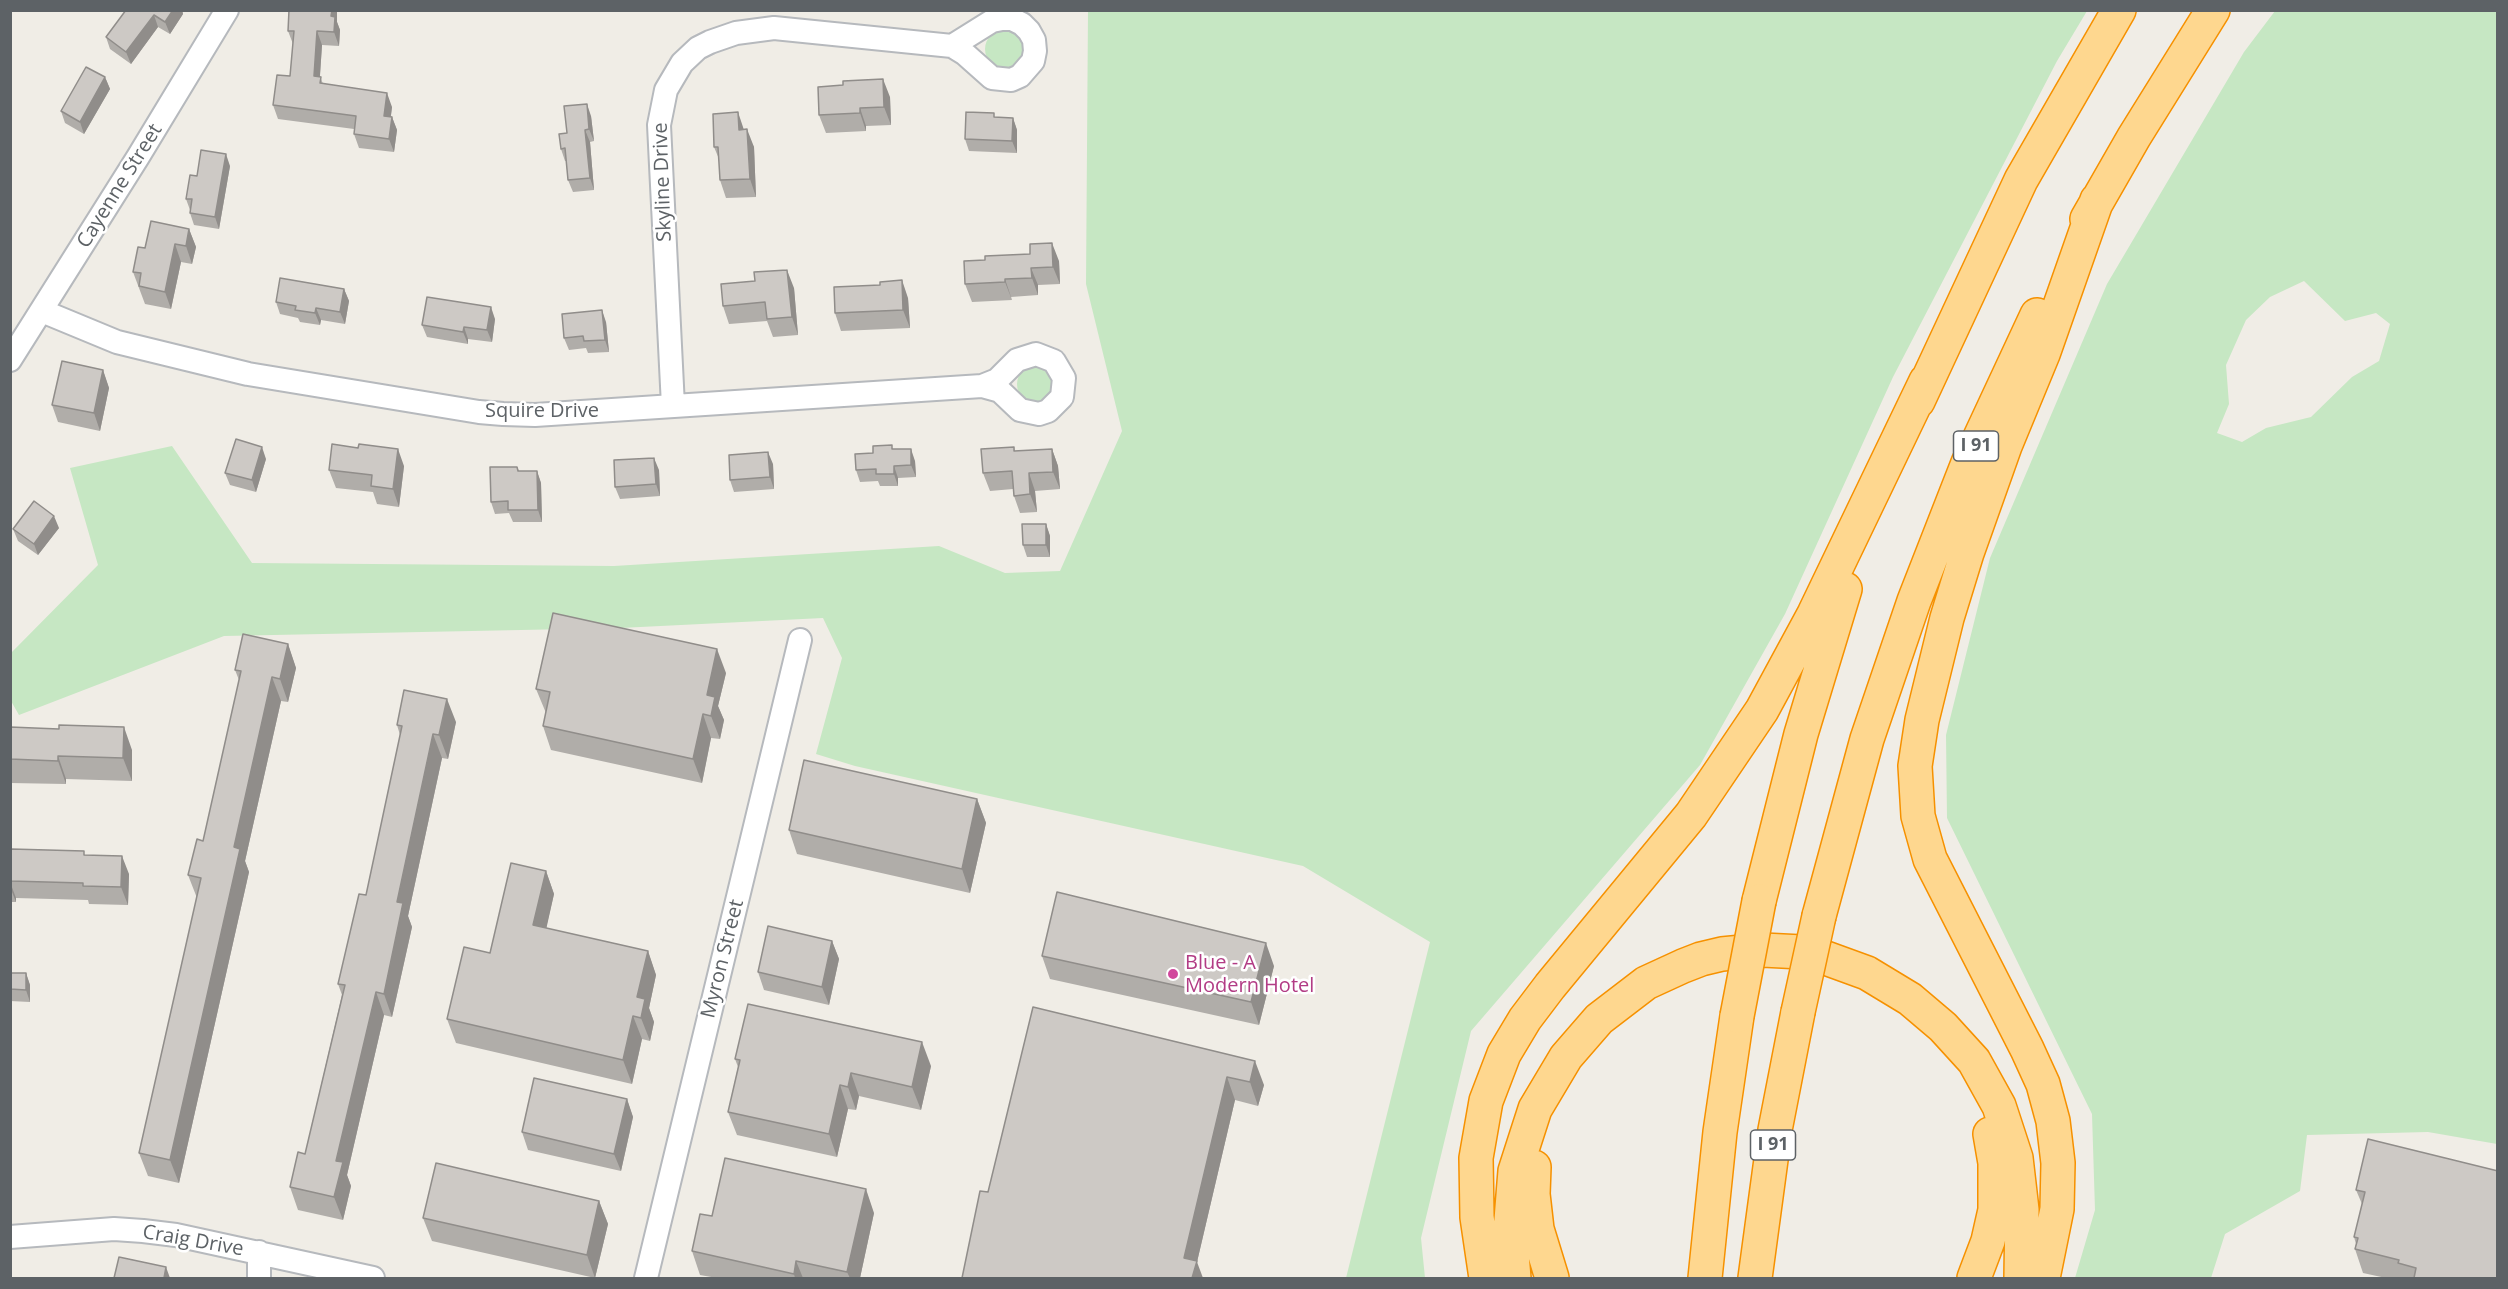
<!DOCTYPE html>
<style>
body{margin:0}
#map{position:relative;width:2508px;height:1289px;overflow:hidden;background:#f0ede6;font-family:"Open Sans",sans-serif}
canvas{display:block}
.frame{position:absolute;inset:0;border:12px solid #5d6266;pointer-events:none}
</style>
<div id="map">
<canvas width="2508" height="1289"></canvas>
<div class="frame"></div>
</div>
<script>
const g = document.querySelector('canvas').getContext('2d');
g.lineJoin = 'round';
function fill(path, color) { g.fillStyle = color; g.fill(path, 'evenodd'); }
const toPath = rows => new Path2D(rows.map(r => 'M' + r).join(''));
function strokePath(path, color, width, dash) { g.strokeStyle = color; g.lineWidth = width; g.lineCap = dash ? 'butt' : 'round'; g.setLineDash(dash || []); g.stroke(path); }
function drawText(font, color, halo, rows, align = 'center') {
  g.font = font + ' "Open Sans",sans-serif'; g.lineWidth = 5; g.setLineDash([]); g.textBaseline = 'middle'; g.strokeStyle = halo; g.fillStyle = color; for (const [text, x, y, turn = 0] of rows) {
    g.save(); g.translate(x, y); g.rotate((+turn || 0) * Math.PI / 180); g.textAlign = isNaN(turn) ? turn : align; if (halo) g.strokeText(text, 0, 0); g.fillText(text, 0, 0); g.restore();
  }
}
fill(toPath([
 [1088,11,2087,11,2057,61,1893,377,1785,614,1700,765,1471,1031,1421,1238,1425,1278,1346,1278,1430,942,1303,866,855,766,816,754,842,658,823,618,620,628,224,636,19,715,11,701,11,653,98,565,70,468,172,446,252,563,614,566,939,546,1005,573,1060,571,1122,431,1086,284],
 [2275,11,2497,11,2497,1144,2428,1132,2307,1135,2300,1191,2225,1234,2211,1278,2075,1278,2095,1210,2092,1114,1947,818,1946,735,1990,558,2107,284,2244,52],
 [2304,281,2345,321,2376,313,2390,324,2379,361,2352,377,2311,417,2266,428,2242,442,2217,433,2229,404,2226,365,2246,320,2270,297],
 '985 49a19 19 0 1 1 38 0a19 19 0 1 1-38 0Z',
 '1017 384a18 18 0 1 1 36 0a18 18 0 1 1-36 0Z'
]), '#c6e7c3');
const street = toPath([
 [1002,19,1012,19,1022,24,1029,31,1034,40,1035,51,1033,61,1020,76,1011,80,992,78,965,54,952,46,992,21,1002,19],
 [42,311,117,342,248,374,479,412,503,414,535,415,982,386,997,380,1017,360,1036,354,1054,361,1064,378,1062,397,1048,411,1039,414,1020,410,1000,391,982,386],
 [10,360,138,157,227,10],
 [673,406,659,125,666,90,682,63,698,48,710,42,736,33,774,28,952,46],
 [10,1237,114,1229,143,1231,176,1235,373,1278],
 [259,1278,259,1252],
 [646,1278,800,640]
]);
const highway = toPath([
 [2087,219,2134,137,2213,10],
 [1918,401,2021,180,2119,10],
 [1759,901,1801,734,1845,589],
 [1819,916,1867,739,1914,601,1968,463,2037,315],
 [1534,1167,1533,1194,1537,1229,1552,1278],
 [1486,1278,1477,1217,1476,1158,1486,1101,1504,1054,1525,1019,1550,986,1691,815,1762,710,1814,614,1926,381],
 [1514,1278,1510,1232,1515,1171,1535,1109,1566,1057,1599,1019,1646,983,1683,966,1701,959,1722,954,1763,950,1802,952,1823,957,1867,973,1910,999,1943,1027,1974,1061,1999,1106,2016,1158,2022,1210,2021,1278],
 [1705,1278,1720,1132,1737,1016],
 [1755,1278,1775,1130,1798,1012],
 [1974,1278,1988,1241,1995,1210,1995,1163,1990,1134],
 [2043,1278,2057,1209,2058,1163,2053,1121,2043,1084,2027,1049,1930,859,1918,816,1915,766,1922,720,1947,618,1967,553,2005,446,2043,354,2097,200]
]);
strokePath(street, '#b6b9bd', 26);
strokePath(highway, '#f69100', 36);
strokePath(street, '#fff', 22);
strokePath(highway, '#fed78f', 33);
const highwayBridge = toPath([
 [1798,1012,1819,916],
 [1737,1016,1759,901]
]);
strokePath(highwayBridge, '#f69100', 36, []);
strokePath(highwayBridge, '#fed78f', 33);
fill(toPath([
 [126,10,182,10,183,14,170,34,158,27,131,64,110,49,106,37],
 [289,10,337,10,337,22,340,30,339,46,322,45,320,76,323,84,392,107,391,116,392,117,397,130,394,152,359,148,354,134,354,129,278,119,273,105,290,76,293,44,288,31],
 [105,77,110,89,84,134,65,123,61,111],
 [890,97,891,125,866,126,866,131,826,133,819,115],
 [591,116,594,141,590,142,594,190,573,192,568,180,566,161,565,161,561,149],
 [996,117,1013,118,1017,130,1017,153,969,151,965,139],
 [744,129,754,147,756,197,726,198,720,180,719,159,714,147],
 [230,166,219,229,194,225,190,213,190,210,186,199],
 [189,229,196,247,192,264,181,262,171,309,145,304,133,272,145,248],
 [1059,261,1060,284,1038,285,1038,295,1011,297,1012,300,972,302,965,284],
 [794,288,798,335,773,337,767,321,729,324,723,306],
 [344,289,349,301,345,324,321,320,320,325,300,322,298,318,280,314,276,302],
 [908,298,910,328,841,331,835,313],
 [495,319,492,342,468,339,468,344,427,337,422,325],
 [606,322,609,352,588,353,586,348,569,350,564,338],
 [103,370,109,388,100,431,58,422,52,405],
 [1014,447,1015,451,1052,449,1058,466,1060,489,1035,491,1037,512,1020,513,1014,496,1013,489,990,491,983,473],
 [893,449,915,461,916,477,898,478,898,486,880,486,878,481,860,482,856,470,873,453],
 [266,459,256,492,230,485,225,473],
 [773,464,774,489,734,492,730,480],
 [404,466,399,507,377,504,373,492,336,488,329,470],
 [517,467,519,471,537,471,541,483,542,522,513,522,509,513,495,514,491,502],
 [659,470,660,496,620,499,615,487],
 [1046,524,1050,536,1050,557,1027,557,1023,545],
 [59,528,38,555,18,541,13,529],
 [288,644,296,668,288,702,281,701,245,861,249,872,179,1183,148,1176,139,1153,197,898,188,875,203,841,239,680,235,670],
 [726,673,718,706,724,720,720,739,711,738,702,783,551,750,543,726,546,713,536,689],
 [456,722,448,759,442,758,408,916,412,927,392,1017,384,1015,347,1175,351,1186,343,1220,298,1210,290,1187,305,1154,342,995,338,984,366,895,400,735,397,725],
 [10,727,132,750,132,781,66,779,66,784,10,783],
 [977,799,986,823,970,893,797,854,789,830],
 [10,853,86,855,129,874,128,905,89,904,88,900,16,898,16,902,10,902],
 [546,871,554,894,546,928,648,951,656,975,649,1008,654,1022,650,1041,642,1039,632,1084,456,1043,447,1019,490,953],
 [832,941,839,959,829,1005,764,990,758,972],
 [1042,956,1274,966,1259,1025,1050,979],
 [10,973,26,973,30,985,30,1002,10,1001],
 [1033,1007,1264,1085,1258,1106,1235,1100,1197,1262,988,1192],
 [735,1059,931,1066,921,1110,859,1096,856,1110,848,1109,837,1157,737,1135,728,1112,738,1067],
 [627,1099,633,1117,621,1171,528,1150,522,1132],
 [2498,1171,2498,1278,2386,1278,2363,1273,2355,1249,2356,1244,2354,1237,2362,1204,2356,1190],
 [599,1201,608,1224,595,1278,432,1241,423,1218],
 [874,1213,860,1278,717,1278,700,1275,692,1251,712,1216]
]), '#b0ada9');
fill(toPath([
 [173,10,182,10,183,14,170,34,165,22],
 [332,10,337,10,337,22,340,30,339,46,334,32,331,16],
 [154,15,158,27,131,64,126,52],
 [317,31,322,45,319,89,314,76],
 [105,77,110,89,84,134,80,122],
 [883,79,890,97,891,125,884,107],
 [387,93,392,107,389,129,384,116],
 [587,104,591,116,594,141,589,129],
 [860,108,866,126,866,131,860,113],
 [738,112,744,130,739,130],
 [392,117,397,130,394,152,389,139],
 [1013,118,1017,130,1017,153,1012,141],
 [747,129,754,147,756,197,750,179],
 [585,130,590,142,594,190,590,178],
 [226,154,230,166,219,229,215,217],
 [189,229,196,247,192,264,186,246],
 [1052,243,1059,261,1060,284,1053,267],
 [175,244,181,262,171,309,165,292],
 [1031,268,1038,285,1038,295,1032,278],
 [787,270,794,288,798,335,792,317],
 [1005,279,1012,300,1005,282],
 [902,280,908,298,910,328,903,310],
 [344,289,349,301,345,324,340,312],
 [491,307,495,319,492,342,487,330],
 [316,308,321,320,320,325,315,313],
 [602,310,606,322,609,352,605,340],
 [464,327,468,339,468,344,463,332],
 [103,370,109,388,100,431,94,413],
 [262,447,266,459,256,492,252,480],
 [398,449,404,466,399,507,393,489],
 [911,449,915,461,916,477,911,465],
 [1052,449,1058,466,1060,489,1053,472],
 [768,452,773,464,774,489,770,477],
 [654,458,659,470,660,496,656,484],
 [894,466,898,478,898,486,894,474],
 [537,471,541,483,542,522,538,510],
 [1029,473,1035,491,1037,512,1030,494],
 [54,516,59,528,38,555,34,544],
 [1046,524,1050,536,1050,557,1046,545],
 [288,644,296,668,288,702,280,679],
 [717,649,726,673,718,706,724,720,720,739,711,716,707,695],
 [272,677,281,701,245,861,249,872,179,1183,170,1160,234,847],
 [447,699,456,722,448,759,439,735],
 [703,714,711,738,702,783,693,759],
 [124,727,132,750,132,781,123,758],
 [433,734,442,758,408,916,412,927,392,1017,384,994,397,902],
 [58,756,66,779,66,784,58,761],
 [977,799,986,823,970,893,962,869],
 [122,856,129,874,128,905,121,887],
 [546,871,554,894,542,948,533,925],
 [10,882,16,898,16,902,10,887],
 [832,941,839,959,829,1005,822,987],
 [1266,943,1274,966,1259,1025,1251,1002],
 [648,951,656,975,649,1008,654,1022,650,1041,641,1018,637,997],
 [26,973,30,985,30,1002,26,990],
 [376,992,384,1015,347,1175,351,1186,343,1220,334,1197,336,1161],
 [633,1016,642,1039,632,1084,623,1060],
 [922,1042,931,1066,921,1110,912,1087],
 [1255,1061,1264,1085,1258,1106,1250,1082],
 [851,1073,859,1096,856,1110,848,1087],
 [1227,1077,1235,1100,1197,1262,1203,1278,1191,1278,1184,1258],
 [840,1085,848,1109,837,1157,829,1134],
 [627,1099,633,1117,621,1171,614,1154],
 [866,1189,874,1213,860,1278,850,1278,847,1272],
 [599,1201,608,1224,595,1278,587,1255],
 [796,1261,803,1278,795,1278,794,1274],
 [166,1267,170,1278,164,1278]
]), '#908d8a');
const building = toPath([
 [126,10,173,10,165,22,154,15,126,52,106,37,126,10],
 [289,10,332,10,331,16,335,17,334,32,317,31,314,76,321,77,320,83,387,93,384,116,392,117,389,139,354,134,356,116,273,105,277,75,290,76,294,31,288,31,289,10],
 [86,67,105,77,80,122,61,111,86,67],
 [883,79,884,107,860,108,860,113,819,115,818,87,843,85,843,81,883,79],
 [587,104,589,129,585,130,590,178,568,180,565,148,561,149,559,134,567,133,564,106,587,104],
 [738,112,739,130,747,129,750,179,720,180,718,147,714,147,713,114,738,112],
 [966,112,994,113,994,117,1013,118,1012,141,965,139,966,112],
 [201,150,226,154,215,217,190,213,192,199,186,199,190,175,197,176,201,150],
 [151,221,189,229,186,246,175,244,165,292,139,286,141,273,133,272,138,247,145,248,151,221],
 [1052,243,1053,267,1031,268,1032,278,1005,279,1005,282,965,284,964,261,985,260,985,256,1030,254,1030,244,1052,243],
 [787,270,792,317,767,319,765,302,723,306,721,284,755,281,754,272,787,270],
 [280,278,344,289,340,312,316,308,315,313,295,310,296,306,276,302,280,278],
 [902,280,903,310,835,313,834,287,880,285,880,282,902,280],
 [427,297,491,307,487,330,464,327,463,332,422,325,427,297],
 [602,310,605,340,584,341,583,336,564,338,562,314,602,310],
 [62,361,103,370,94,413,52,405,62,361],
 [236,439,262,447,252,480,225,473,236,439],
 [332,444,358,448,359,444,398,449,393,489,371,486,372,475,329,470,332,444],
 [892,445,892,449,911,449,911,465,894,466,894,474,876,474,876,469,856,470,855,454,873,453,873,446,892,445],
 [1014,447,1014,451,1052,449,1053,472,1029,473,1030,494,1014,496,1012,471,983,473,981,449,1014,447],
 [768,452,770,477,730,480,729,455,768,452],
 [654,458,656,484,615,487,614,460,654,458],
 [490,467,517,467,518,471,537,471,538,510,508,510,508,501,491,502,490,467],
 [34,501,54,516,34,544,13,529,34,501],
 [1022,524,1046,524,1046,545,1023,545,1022,524],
 [553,613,717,649,707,695,715,697,711,716,703,714,693,759,543,726,550,692,536,689,553,613],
 [243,634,288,644,280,679,272,677,234,847,240,849,170,1160,139,1153,201,878,188,875,197,839,203,841,241,671,235,670,243,634],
 [404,690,447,699,439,735,433,734,397,902,403,903,384,994,376,992,336,1161,343,1162,334,1197,290,1187,298,1152,305,1154,345,985,338,984,359,894,366,895,402,726,397,725,404,690],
 [59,725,124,727,123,758,58,756,58,761,10,759,10,727,59,729,59,725],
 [804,760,977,799,962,869,789,830,804,760],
 [11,849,84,851,84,855,122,856,121,887,83,886,83,883,10,881,11,849],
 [511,863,546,871,533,925,648,951,637,997,645,999,641,1018,633,1016,623,1060,447,1019,464,947,490,953,511,863],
 [1057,892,1266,943,1251,1002,1042,956,1057,892],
 [768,926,832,941,822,987,758,972,768,926],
 [10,973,26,973,26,990,10,989,10,973],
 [748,1004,922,1042,912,1087,851,1073,848,1087,840,1085,829,1134,728,1112,740,1060,735,1059,748,1004],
 [1033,1007,1255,1061,1250,1082,1227,1077,1184,1258,1197,1261,1192,1278,962,1278,980,1191,988,1192,1033,1007],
 [534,1078,627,1099,614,1154,522,1132,534,1078],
 [2368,1139,2498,1171,2498,1278,2414,1278,2416,1268,2398,1263,2399,1260,2355,1249,2358,1238,2354,1237,2365,1192,2356,1190,2368,1139],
 [725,1158,866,1189,847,1272,796,1261,794,1274,692,1251,700,1214,712,1216,725,1158],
 [436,1163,599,1201,587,1255,423,1218,436,1163],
 [119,1257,166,1267,164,1278,114,1278,119,1257]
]);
fill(building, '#cdc9c5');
strokePath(building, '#908d8a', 1.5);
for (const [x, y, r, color] of [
 [1173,974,6,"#d1479c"]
]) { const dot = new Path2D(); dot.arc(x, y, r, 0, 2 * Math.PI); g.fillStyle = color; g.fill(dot); strokePath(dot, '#fff', 2); }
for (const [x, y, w] of [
 [1976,446,45],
 [1773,1145,45]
]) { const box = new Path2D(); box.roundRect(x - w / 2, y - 15, w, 30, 4.5); g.fillStyle = '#fff'; g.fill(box); strokePath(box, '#5d6266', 1.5); }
drawText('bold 18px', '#5d6266', null, [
 ["I 91",1976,446],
 ["I 91",1773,1145]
]);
drawText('20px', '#5d6266', '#fff', [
 ["Skyline Drive",663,182,-92],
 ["Cayenne Street",120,186,-58],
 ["Squire Drive",542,411],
 ["Myron Street",723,959,-76],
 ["Craig Drive",193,1241,10]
]);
drawText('20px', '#b23c85', '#fff', [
 ["Blue - A",1185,963],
 ["Modern Hotel",1185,986]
], 'left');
</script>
